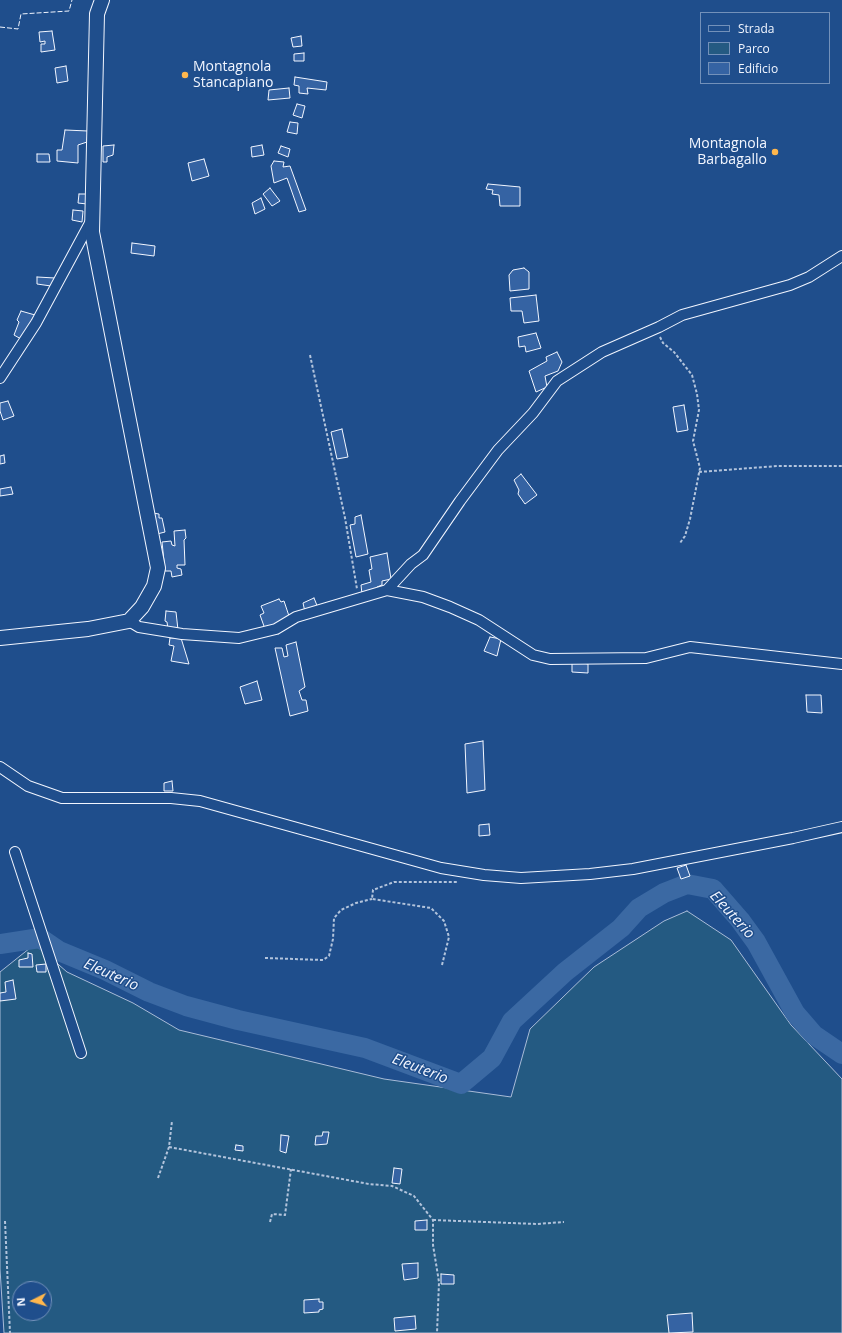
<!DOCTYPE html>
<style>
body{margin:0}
#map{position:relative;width:842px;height:1333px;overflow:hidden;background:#1f4e8c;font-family:"Open Sans",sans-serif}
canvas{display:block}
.legend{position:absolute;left:700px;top:12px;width:130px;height:72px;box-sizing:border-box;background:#1f4e8c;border:1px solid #7391ba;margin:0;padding:5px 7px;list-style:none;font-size:12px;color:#f2f6ff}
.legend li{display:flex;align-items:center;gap:8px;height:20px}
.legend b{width:20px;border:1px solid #7391ba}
.north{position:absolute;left:12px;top:1281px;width:40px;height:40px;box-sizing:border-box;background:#1f4e8c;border:1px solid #7391ba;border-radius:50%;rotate:265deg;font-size:11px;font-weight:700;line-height:16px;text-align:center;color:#f2f6ff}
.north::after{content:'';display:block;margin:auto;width:14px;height:18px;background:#ffb74d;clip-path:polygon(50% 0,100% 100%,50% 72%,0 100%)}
</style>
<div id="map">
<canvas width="842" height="1333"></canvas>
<ul class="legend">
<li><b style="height:5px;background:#1f4e8c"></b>Strada</li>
<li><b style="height:11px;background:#245a82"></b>Parco</li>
<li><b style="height:11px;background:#3563a3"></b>Edificio</li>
</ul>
<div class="north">N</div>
</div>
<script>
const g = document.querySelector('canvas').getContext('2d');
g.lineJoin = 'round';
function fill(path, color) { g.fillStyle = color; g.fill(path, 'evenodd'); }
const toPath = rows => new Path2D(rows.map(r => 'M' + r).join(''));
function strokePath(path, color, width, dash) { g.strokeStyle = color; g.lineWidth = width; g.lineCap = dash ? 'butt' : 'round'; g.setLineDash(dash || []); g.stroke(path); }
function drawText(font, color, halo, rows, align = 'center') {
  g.font = font + ' "Open Sans",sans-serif'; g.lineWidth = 3; g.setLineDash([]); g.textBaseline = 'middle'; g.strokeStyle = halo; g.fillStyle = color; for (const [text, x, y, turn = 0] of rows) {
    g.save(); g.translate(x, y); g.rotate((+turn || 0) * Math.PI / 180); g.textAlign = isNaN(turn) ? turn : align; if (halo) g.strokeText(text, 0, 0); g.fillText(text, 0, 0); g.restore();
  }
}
const green = toPath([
 [687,911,731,940,791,1025,842,1079,842,1333,4,1333,0,1269,0,972,35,944,67,972,133,1003,179,1030,384,1079,511,1097,530,1029,594,967,664,921,687,911],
 [20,1289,44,1289,44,1313,20,1313,20,1289]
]);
fill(green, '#245a82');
strokePath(green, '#a8bbd7', 1);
strokePath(toPath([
 [0,944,40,938,59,951,105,970,149,992,186,1006,238,1020,365,1048,461,1084,492,1058,512,1021,565,972,621,928,639,908,664,893,687,884,713,889,740,920,756,942,795,1013,814,1035,842,1054]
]), '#3b69a3', 20);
const building = toPath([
 [52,31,55,50,41,52,41,44,45,44,45,41,40,42,39,32,52,31],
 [301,36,302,46,293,47,291,38,301,36],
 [304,53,304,61,294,61,294,54,304,53],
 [66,66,68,81,57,83,55,68,66,66],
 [295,77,327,82,326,90,307,88,308,94,299,93,299,86,294,85,295,77],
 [289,88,290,98,268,100,269,90,289,88],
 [297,104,305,106,302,118,293,115,297,104],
 [290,122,298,123,297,134,287,132,290,122],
 [65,130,88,131,87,142,78,145,78,163,57,161,57,150,62,150,65,130],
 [114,145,113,155,107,157,107,162,103,162,103,146,114,145],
 [262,145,264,155,252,157,251,147,262,145],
 [281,146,290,149,288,157,278,153,281,146],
 [37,154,49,154,50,162,37,162,37,154],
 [204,159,209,176,192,181,188,163,204,159],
 [274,161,284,162,283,167,290,166,306,210,299,212,287,178,274,183,271,166,274,161],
 [488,184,520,187,520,206,500,206,499,195,492,194,493,190,486,189,488,184],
 [270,188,280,201,272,206,263,194,270,188],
 [79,194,87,194,87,204,78,203,79,194],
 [261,198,265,209,255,214,252,203,261,198],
 [73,210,83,211,82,222,72,220,73,210],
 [132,243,155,246,154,256,131,253,132,243],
 [524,268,529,272,529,289,510,291,509,275,513,270,524,268],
 [37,277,55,278,51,286,37,284,37,277],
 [536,295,539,321,524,323,522,311,511,311,510,298,536,295],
 [21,311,35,315,21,339,14,335,19,322,17,320,21,311],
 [536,333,541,348,526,352,525,346,519,347,518,337,536,333],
 [557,352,562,362,558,371,545,376,547,387,536,392,529,371,547,361,546,357,557,352],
 [8,401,14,416,3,420,0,411,0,403,8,401],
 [684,405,688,430,677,432,673,407,684,405],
 [342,429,348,457,337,459,331,432,342,429],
 [4,455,5,463,0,464,0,456,4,455],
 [521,474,537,495,525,504,518,494,519,490,514,480,521,474],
 [11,487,13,494,0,496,0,489,11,487],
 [153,513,159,514,159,518,162,518,165,532,157,534,153,513],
 [361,515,368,554,356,557,350,525,355,524,355,517,361,515],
 [185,530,186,538,184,540,185,565,177,565,177,568,181,569,182,575,172,577,171,571,165,571,162,542,171,541,172,545,175,546,174,531,185,530],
 [387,553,391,579,382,581,382,585,377,587,377,590,362,594,361,585,371,582,369,570,372,569,370,557,387,553],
 [314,598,318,608,305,612,303,603,314,598],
 [279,599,281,602,284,601,289,616,285,622,265,629,260,615,264,613,261,606,279,599],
 [166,611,176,612,178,630,168,629,167,622,165,621,166,611],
 [490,637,501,639,497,656,484,651,490,637],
 [170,638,181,638,189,664,171,661,174,646,169,645,170,638],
 [296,642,305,687,299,691,302,700,306,700,308,711,290,716,275,648,282,648,284,657,288,656,286,645,296,642],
 [572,661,588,664,588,673,572,672,572,661],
 [257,681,262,700,245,704,240,687,257,681],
 [806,695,821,695,822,713,807,712,806,695],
 [483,741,485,790,467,793,465,744,483,741],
 [172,781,173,791,164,791,164,783,172,781],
 [489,824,490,835,479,836,479,825,489,824],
 [686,865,690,876,681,879,677,868,686,865],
 [28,953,32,954,33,967,19,967,19,960,28,958,28,953],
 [46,964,46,972,37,972,36,965,46,964],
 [13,980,16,999,0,1001,0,993,6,992,5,982,13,980],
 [323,1132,329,1132,327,1144,315,1145,316,1136,322,1136,323,1132],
 [281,1135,289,1136,286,1153,280,1151,281,1135],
 [236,1145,243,1146,243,1151,235,1150,236,1145],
 [394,1168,402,1169,400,1184,392,1183,394,1168],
 [427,1220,427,1230,415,1230,415,1221,427,1220],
 [418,1263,418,1278,404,1280,402,1264,418,1263],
 [441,1274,454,1275,454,1284,441,1284,441,1274],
 [319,1299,319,1302,323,1302,323,1309,319,1310,319,1312,304,1313,304,1300,319,1299],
 [692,1313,693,1332,669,1333,667,1315,692,1313],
 [415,1316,416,1329,395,1331,394,1318,415,1316]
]);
fill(building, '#3563a3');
strokePath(building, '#f2f6ff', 1);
const street = toPath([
 [0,378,36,323,91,221],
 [387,590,411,564,423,555,460,501,498,450,533,413,557,381,602,352,659,327,682,315,790,285,809,277,842,256],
 [129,621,139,627,182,634,239,638,276,629,296,617,387,590,423,597,450,607,479,620,533,655,550,659,646,658,690,647,842,664],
 [0,767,28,786,62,798,171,798,200,801,441,868,484,875,521,878,590,874,633,869,793,838,842,827],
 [15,852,81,1053]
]);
const secondary = toPath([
 [0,638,88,629,129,621,142,607,154,586,158,568,92,232,97,14,102,0]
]);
strokePath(street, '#f2f6ff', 12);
strokePath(secondary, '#f2f6ff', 16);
strokePath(toPath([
 [660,337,663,343,674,352,692,375,697,394,699,410,693,441,700,468,690,519,685,536,680,543],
 [310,355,345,518,357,589],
 [699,472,778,466,842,466],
 [265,958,323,960,329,956,333,939,334,918,341,910,356,903,372,899],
 [442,965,449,937,444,921,431,908,372,899,373,890,394,882,458,882],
 [169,1147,369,1184,392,1186,414,1196,433,1220,433,1245,439,1282,437,1333],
 [158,1178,169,1147,172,1121],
 [433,1220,537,1224,564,1222],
 [5,1221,10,1333],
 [270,1222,272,1214,285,1215,291,1169]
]), '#b3c4dc', 2, [3, 2]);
strokePath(street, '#1f4e8c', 10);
strokePath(secondary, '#1f4e8c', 14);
strokePath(toPath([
 [0,27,18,29,21,14,69,11,72,0]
]), '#f2f6ff', 1, [5, 2]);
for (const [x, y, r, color] of [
 [185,75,4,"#ffb74d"],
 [775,152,4,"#ffb74d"]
]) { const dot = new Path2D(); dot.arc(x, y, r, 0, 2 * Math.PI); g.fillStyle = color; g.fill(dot); strokePath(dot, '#1f4e8c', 1.5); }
drawText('14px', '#f2f6ff', '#1f4e8c', [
 ["Montagnola",193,67],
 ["Stancapiano",193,83],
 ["Montagnola",767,144,"right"],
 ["Barbagallo",767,160,"right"]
], 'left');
drawText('italic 15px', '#f2f6ff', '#1f4e8c', [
 ["Eleuterio",732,915,48],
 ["Eleuterio",111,975,24],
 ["Eleuterio",420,1069,21]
]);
</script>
